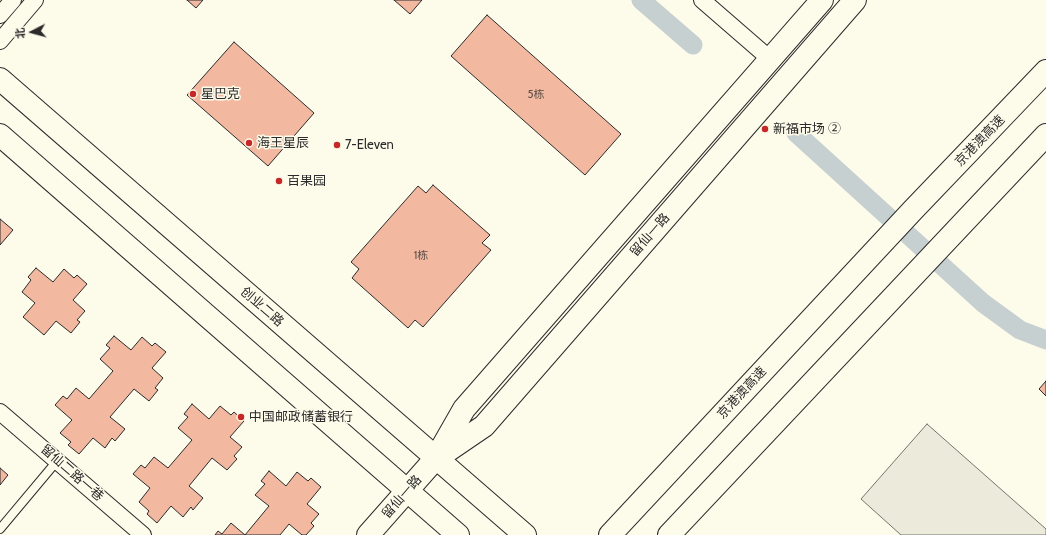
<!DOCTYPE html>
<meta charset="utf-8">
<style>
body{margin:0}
#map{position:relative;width:1046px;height:535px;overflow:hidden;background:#fdfbea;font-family:Cabin,"Noto Sans SC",sans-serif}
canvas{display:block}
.north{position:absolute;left:12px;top:12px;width:40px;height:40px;-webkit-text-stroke:3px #fdfbea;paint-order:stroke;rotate:264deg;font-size:11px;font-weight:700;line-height:16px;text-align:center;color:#2b2b2b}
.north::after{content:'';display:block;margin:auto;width:14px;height:18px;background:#2b2b2b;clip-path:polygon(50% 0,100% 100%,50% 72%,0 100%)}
</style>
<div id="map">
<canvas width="1046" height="535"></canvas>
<div class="north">北</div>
</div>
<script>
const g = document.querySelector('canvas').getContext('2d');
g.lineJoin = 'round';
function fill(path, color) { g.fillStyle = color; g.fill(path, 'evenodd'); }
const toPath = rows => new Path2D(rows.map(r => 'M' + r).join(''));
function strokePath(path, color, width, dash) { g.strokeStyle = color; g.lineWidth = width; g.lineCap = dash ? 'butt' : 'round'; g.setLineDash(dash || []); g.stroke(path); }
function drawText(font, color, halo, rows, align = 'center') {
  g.font = font + ' Cabin,"Noto Sans SC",sans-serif'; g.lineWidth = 3; g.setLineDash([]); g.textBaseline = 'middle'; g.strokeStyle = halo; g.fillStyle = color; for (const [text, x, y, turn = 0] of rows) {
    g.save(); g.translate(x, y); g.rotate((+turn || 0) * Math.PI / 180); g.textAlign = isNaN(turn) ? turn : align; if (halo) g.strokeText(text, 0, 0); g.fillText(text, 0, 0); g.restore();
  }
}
const parking = toPath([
 [927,424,1046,529,1046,535,901,535,861,499,927,424]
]);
fill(parking, '#eceadb');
strokePath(parking, '#74746e', 1);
strokePath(toPath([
 [641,0,693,45],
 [796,133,983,303,1020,330,1046,340]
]), '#c7d0d0', 19);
const building = toPath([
 [187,0,203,0,196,8,187,0],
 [394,0,422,0,410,14,394,0],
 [487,15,621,134,585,175,451,56,487,15],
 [234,42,314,113,268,166,187,95,234,42],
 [433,185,490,235,482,243,491,250,423,327,415,320,408,328,352,278,359,269,351,262,418,186,426,193,433,185],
 [0,219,13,230,0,245,0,219],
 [36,268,53,282,64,269,74,278,77,275,87,284,73,300,85,311,77,320,80,322,71,333,56,321,44,335,23,317,35,303,22,292,31,280,28,277,36,268],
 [114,336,131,350,142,337,152,346,155,343,166,352,152,368,163,378,155,388,158,390,149,401,134,389,110,417,125,429,115,441,112,438,105,448,93,438,79,454,68,445,71,442,60,433,72,420,55,405,63,396,67,399,76,388,89,399,113,371,100,359,110,348,106,345,114,336],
 [1046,381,1046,396,1039,389,1046,381],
 [192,404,209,419,220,406,231,415,234,412,244,421,230,437,242,447,234,456,237,459,227,470,212,458,189,486,203,498,193,510,191,507,183,517,171,506,157,523,147,514,149,511,139,502,150,488,133,474,141,465,145,468,154,457,168,468,192,440,178,428,188,417,184,414,192,404],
 [0,468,8,475,0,485,0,468],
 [269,471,286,486,297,472,308,481,311,478,321,487,307,504,319,514,311,523,314,526,306,535,302,535,289,524,280,535,215,535,218,531,222,534,231,523,245,535,269,506,255,495,265,484,261,481,269,471]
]);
fill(building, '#f2b8a0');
strokePath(building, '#2b2b2b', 1);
const service = toPath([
 [0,529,57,461]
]);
const minor = toPath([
 [702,0,770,59],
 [0,15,13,0],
 [0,41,35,0],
 [0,412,143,535]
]);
const secondary = toPath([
 [440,456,484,426,855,0],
 [368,535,436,458,464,409,822,0]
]);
const primary = toPath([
 [0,79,525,535],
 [0,135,458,535]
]);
const motorway = toPath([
 [610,535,913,210,1046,71],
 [669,535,1046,135]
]);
strokePath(service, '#2b2b2b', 10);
strokePath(minor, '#2b2b2b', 18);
strokePath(secondary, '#2b2b2b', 24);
strokePath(primary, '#2b2b2b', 24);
strokePath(motorway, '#2b2b2b', 24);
strokePath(service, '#fdfbea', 8);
strokePath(minor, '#fdfbea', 16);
strokePath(secondary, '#fdfbea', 22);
strokePath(primary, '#fdfbea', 22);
strokePath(motorway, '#fdfbea', 22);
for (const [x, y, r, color] of [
 [193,94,4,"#c62828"],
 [765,129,4,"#c62828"],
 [249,143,4,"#c62828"],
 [337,145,4,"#c62828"],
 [279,181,4,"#c62828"],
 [241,417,4,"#c62828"]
]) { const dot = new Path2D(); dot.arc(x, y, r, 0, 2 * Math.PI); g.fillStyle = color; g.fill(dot); strokePath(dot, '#fdfbea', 1.5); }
drawText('11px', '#5d4e48', null, [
 ["5栋",536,95],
 ["1栋",421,256]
]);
drawText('13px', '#2b2b2b', '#fdfbea', [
 ["星巴克",201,94],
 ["新福市场 ②",773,129],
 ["海王星辰",257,143],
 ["7-Eleven",345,145],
 ["百果园",287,181],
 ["中国邮政储蓄银行",249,417]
], 'left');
drawText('13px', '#2b2b2b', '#fdfbea', [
 ["京港澳高速",980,141,-46],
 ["留仙一路",650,235,-49],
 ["创业二路",262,307,41],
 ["京港澳高速",742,393,-47],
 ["留仙二路一巷",72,473,41],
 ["留仙一路",402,497,-49]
]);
</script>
